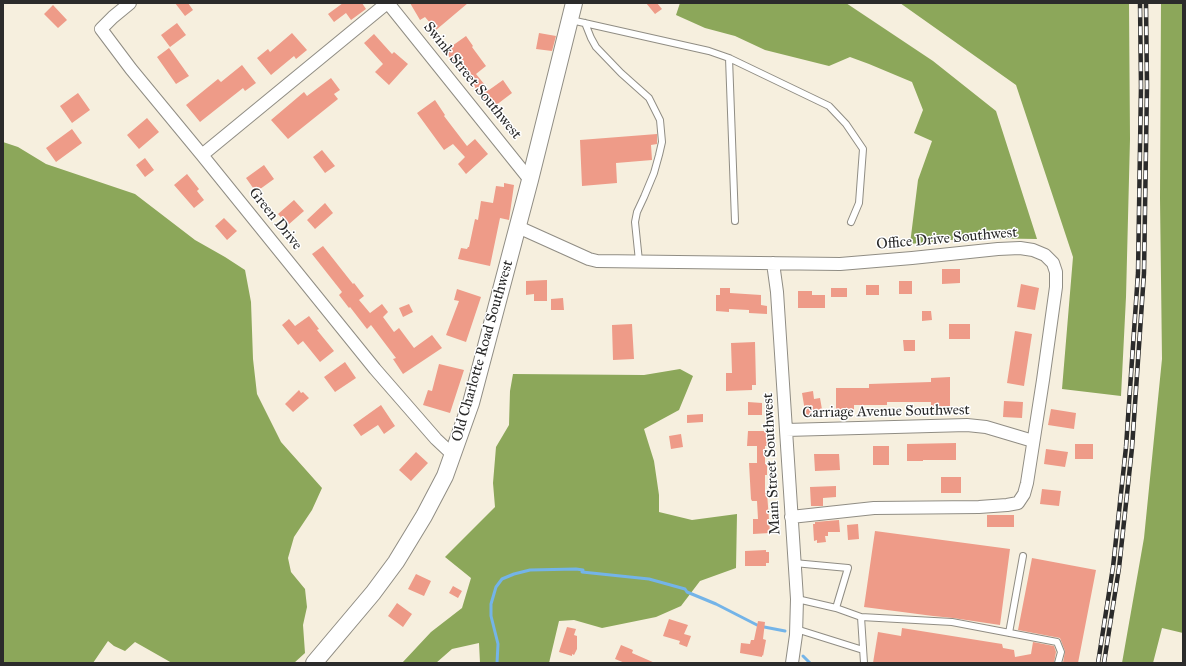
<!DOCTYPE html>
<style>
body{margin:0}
#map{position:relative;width:1186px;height:666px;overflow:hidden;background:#f6efde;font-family:"IM FELL Great Primer",serif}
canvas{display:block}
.frame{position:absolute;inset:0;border:4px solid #2b2b2b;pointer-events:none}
</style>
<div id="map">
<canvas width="1186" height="666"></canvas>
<div class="frame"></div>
</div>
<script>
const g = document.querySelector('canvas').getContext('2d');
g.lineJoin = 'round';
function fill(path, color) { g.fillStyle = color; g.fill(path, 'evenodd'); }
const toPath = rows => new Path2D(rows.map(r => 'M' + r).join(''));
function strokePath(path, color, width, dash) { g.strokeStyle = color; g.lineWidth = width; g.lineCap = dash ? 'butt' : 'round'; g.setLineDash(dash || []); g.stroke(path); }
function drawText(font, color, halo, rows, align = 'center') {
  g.font = font + ' "IM FELL Great Primer",serif'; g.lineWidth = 3; g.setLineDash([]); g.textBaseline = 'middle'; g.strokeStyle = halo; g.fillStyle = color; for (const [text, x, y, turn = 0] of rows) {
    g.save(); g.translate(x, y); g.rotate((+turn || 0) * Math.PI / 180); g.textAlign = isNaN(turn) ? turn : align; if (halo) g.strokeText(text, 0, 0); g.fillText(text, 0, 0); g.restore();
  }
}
fill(toPath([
 [680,3,846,3,933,61,996,111,1037,239,972,238,910,244,918,180,932,141,914,133,923,110,912,82,869,64,850,57,829,66,765,50,735,36,705,28,676,15],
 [900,3,1129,3,1130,139,1126,297,1121,396,1062,389,1073,257,1016,85],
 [1161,3,1183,3,1183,633,1162,628,1153,663,1122,663,1144,538,1162,359,1160,198],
 [3,142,18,147,46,164,135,194,195,240,225,257,245,270,251,302,253,359,257,394,281,442,322,488,312,510,294,537,288,558,291,572,305,589,307,607,303,625,305,653,294,663,172,663,135,642,125,651,114,646,108,641,93,663,3,663],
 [680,369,693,376,679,410,644,429,654,461,659,495,659,512,692,520,737,514,736,568,700,581,681,606,656,617,602,628,574,620,559,621,549,663,480,663,479,643,452,649,436,663,402,663,431,632,462,608,471,578,445,557,495,507,493,483,496,447,509,425,510,391,513,374,644,375]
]), '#8ca75a');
strokePath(toPath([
 [803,656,810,663],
 [497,663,498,644,491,616,491,604,496,587,502,579,514,574,530,570,576,569,583,570,582,572,649,579,685,589,687,592,716,604,759,626,785,631]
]), '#74b4e8', 3);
fill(toPath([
 [175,3,188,3,193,10,185,16],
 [343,3,362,3,366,9,351,20,346,13,334,22,328,14],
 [410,3,468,3,436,30,425,17,420,20],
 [646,3,657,3,662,9,655,14],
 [53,5,67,20,58,28,44,14],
 [177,23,186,35,170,47,161,35],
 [292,33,307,50,296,59,294,56,271,75,257,58,268,49,270,52],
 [539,33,556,36,552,51,536,49],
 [374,34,392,54,394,52,408,64,389,85,375,72,383,64,364,43],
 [466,36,473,46,472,47,486,66,476,74,489,90,503,80,512,93,491,109,458,64,456,66,445,51],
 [169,48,189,76,176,84,157,57],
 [242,65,256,83,245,91,243,88,200,122,186,105,218,79,221,82],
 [331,78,340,90,334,94,338,99,288,139,271,120,304,92,307,96],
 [78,93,90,110,72,123,60,106],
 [435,100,445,115,444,116,467,146,475,139,488,154,466,174,458,164,465,157,453,144,444,150,417,113],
 [147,118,159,132,139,149,127,135],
 [72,129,82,143,56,162,46,148],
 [657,134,657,144,651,145,652,160,616,163,617,183,582,186,580,140],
 [322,150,335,166,325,173,313,157],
 [145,158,154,170,145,177,136,165],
 [264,165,274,179,256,192,246,178],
 [187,174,199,189,197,191,204,200,194,208,174,185],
 [504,183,514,185,509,220,500,218,490,266,458,259,461,248,467,249,468,247,469,247,475,219,478,220,481,201,493,203,496,186,504,187],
 [294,200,304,211,288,225,278,214],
 [325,203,333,213,315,229,307,220],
 [224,218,237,231,227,240,215,226],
 [323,246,353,284,354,283,364,296,359,300,370,313,382,304,388,312,383,317,394,332,399,328,414,348,432,335,442,348,403,374,393,359,396,358,371,325,367,329,350,307,349,308,339,295,342,292,312,254],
 [942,269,960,269,960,283,942,284],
 [547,280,547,301,534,301,534,294,526,295,526,281],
 [899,281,912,281,912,294,899,294],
 [1021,284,1039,288,1035,310,1017,307],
 [866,285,879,285,879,295,866,295],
 [720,288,730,288,730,293,761,295,761,305,767,306,767,314,749,313,749,310,729,309,729,312,716,311,716,295,720,295],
 [831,288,847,288,847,297,831,297],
 [457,289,481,297,466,342,446,335,459,301,454,300],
 [798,291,812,291,812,295,825,295,825,308,798,308],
 [563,298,564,310,551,310,551,299],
 [409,304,413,312,403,317,399,308],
 [922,311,931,311,932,320,922,321],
 [309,316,319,329,317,330,334,351,320,362,303,341,298,345,282,325,289,319,295,326],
 [632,324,634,359,613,360,612,325],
 [949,324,970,324,970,339,949,339],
 [1015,331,1032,334,1024,386,1007,383],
 [903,340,915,340,915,351,904,351],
 [755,342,756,385,752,385,752,390,726,391,726,373,732,373,731,343],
 [345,362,356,378,335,392,324,377],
 [439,364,464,370,450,413,423,405,428,390,432,391],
 [950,377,950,406,931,407,931,402,887,402,887,405,854,405,854,414,836,414,836,388,869,388,869,384,931,382,931,378],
 [299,390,301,393,303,392,309,398,293,412,285,404],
 [813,391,814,399,820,398,823,415,806,417,802,393],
 [1004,401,1023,402,1022,418,1003,417],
 [748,402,762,403,762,415,748,415],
 [381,405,395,426,384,434,378,425,361,436,353,425],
 [1051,409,1076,413,1074,429,1048,425],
 [703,414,703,422,687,423,687,415],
 [748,431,768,431,768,446,765,446,765,464,767,464,767,475,765,475,765,493,767,493,770,533,753,534,753,519,758,519,757,501,752,501,751,499,749,463,757,463,757,446,747,446],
 [681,434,683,447,671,449,669,436],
 [956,443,956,460,923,460,923,461,907,461,907,444],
 [1075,444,1093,444,1093,459,1075,459],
 [873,446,889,446,889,465,873,465],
 [1046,449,1068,452,1065,467,1044,464],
 [416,452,428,463,411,481,399,470],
 [814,454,839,454,840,470,815,471],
 [941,477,961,477,961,493,941,493],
 [836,486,836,497,823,498,823,506,811,506,810,487],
 [1042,489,1061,491,1059,506,1040,504],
 [987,515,1014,515,1014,527,987,527],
 [839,520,840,532,828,532,828,536,825,536,826,542,817,543,817,540,814,541,813,524,815,524,815,522],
 [858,524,859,539,848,540,847,525],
 [875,531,1010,549,1000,625,953,618,933,616,864,607],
 [766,550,766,552,769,552,769,563,766,563,766,566,745,566,745,551],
 [1032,558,1096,570,1078,663,1063,663,1065,651,1060,638,1018,630],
 [416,574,431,581,424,596,408,589],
 [453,586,462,591,458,598,449,593],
 [397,603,412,614,403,627,388,616],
 [669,619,688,625,684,634,691,636,687,647,679,644,680,641,663,636],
 [758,621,765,622,763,639,766,640,763,656,762,655,762,657,740,653,741,643,750,644,751,640,754,640],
 [567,627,576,629,574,635,577,636,577,649,574,655,572,654,572,656,559,652],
 [902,628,1002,644,1003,648,1014,650,1015,657,1031,654,1033,642,1054,646,1056,652,1054,663,873,663,878,632,901,636],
 [621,645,633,650,632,653,655,663,625,663,615,659]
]), '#ee9b88');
const service = toPath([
 [571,20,709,51,729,58,829,106,846,124,863,149,859,203,851,222],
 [585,23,591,38,596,47,621,73,649,98,660,120,662,142,659,155,654,173,644,197,637,212,635,222,639,261],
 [729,58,735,221],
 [794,563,848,568,836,608,861,617,952,622,1057,642,1061,652,1058,663],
 [797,599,836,608],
 [861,617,864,663],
 [796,629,863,650],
 [1009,633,1023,556]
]);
const minor = toPath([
 [130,3,113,17,101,29,131,69,202,155,375,369,436,439,453,455],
 [388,3,530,180],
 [202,155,387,3],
 [518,227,589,259,597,261,840,264,912,258,998,249,1020,248,1033,250,1045,255,1053,263,1056,272,1056,287,1043,380,1027,483,1024,494,1018,503,1007,505,979,507,874,508,791,517],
 [773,263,777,292,797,599,796,635,792,663],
 [786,430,967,425,986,427,1033,441]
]);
const tertiary = toPath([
 [314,663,373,593,396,562,424,516,445,476,471,403,530,180,574,3]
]);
strokePath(service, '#908d84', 8);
strokePath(minor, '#908d84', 14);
strokePath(tertiary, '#908d84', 18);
strokePath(service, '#fff', 6);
strokePath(minor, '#fff', 12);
strokePath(tertiary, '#fff', 16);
const rail = toPath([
 [1098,663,1113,567,1126,447,1138,273,1141,86,1140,3],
 [1104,663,1119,568,1132,448,1144,273,1147,86,1146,3]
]);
strokePath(rail, '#2b2b2b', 4.5);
strokePath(rail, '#fff', 3, [9]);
drawText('15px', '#2b2b2b', '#fff', [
 ["Swink Street Southwest",472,81,51],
 ["Green Drive",275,219,51],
 ["Office Drive Southwest",947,239,-5],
 ["Old Charlotte Road Southwest",483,351,-74],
 ["Carriage Avenue Southwest",886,412,-1],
 ["Main Street Southwest",772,464,-93]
]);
</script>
